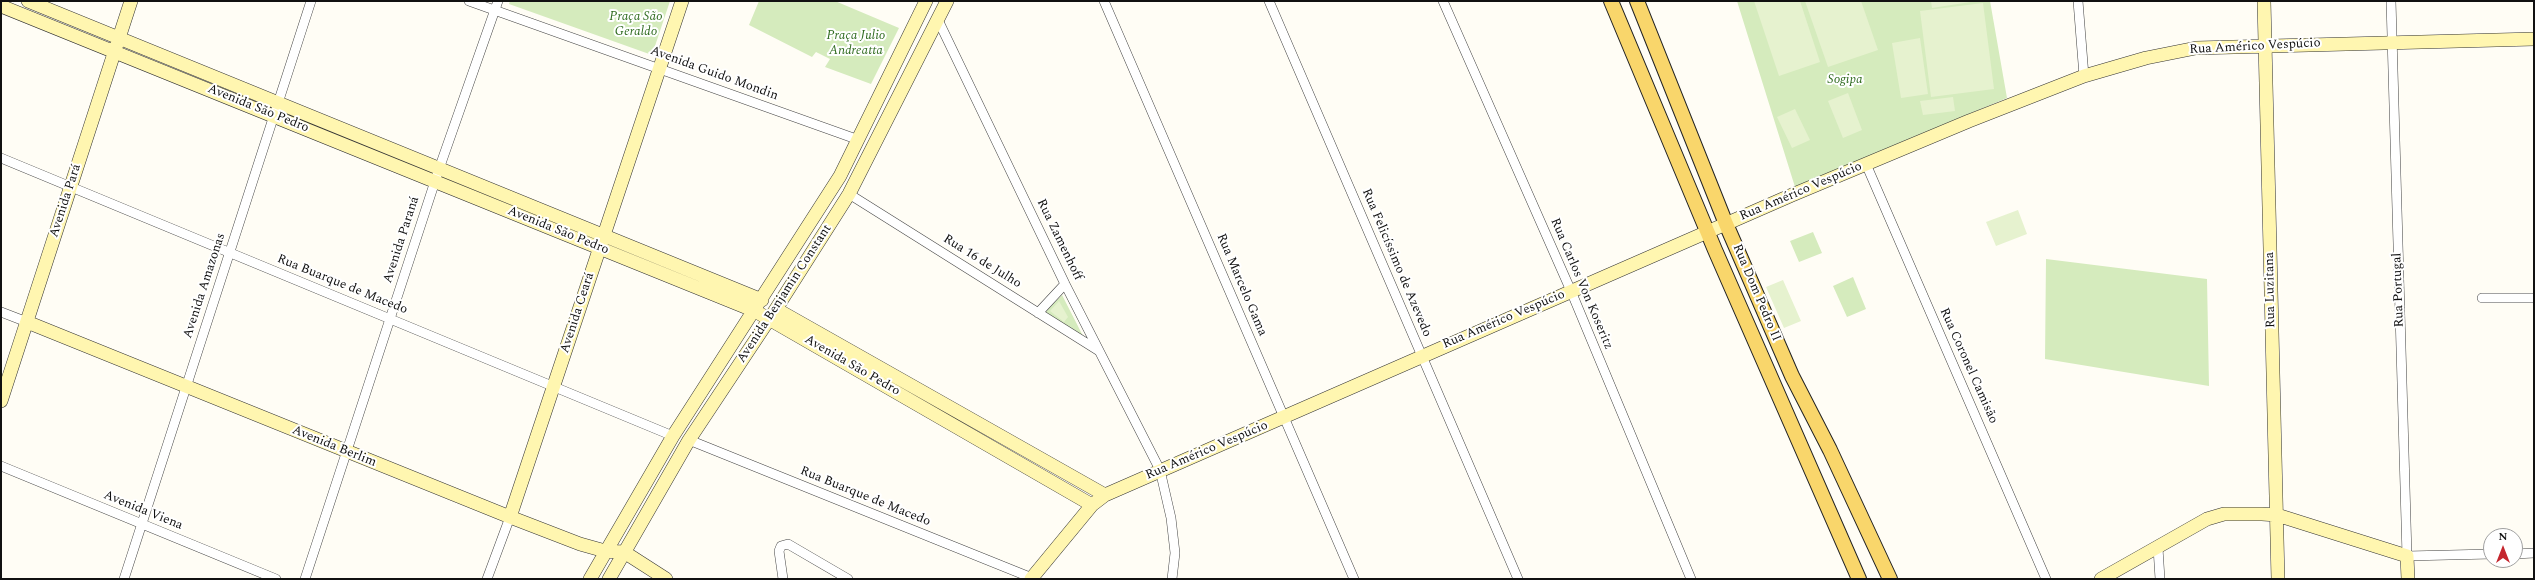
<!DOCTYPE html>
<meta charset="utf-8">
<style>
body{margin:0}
#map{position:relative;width:2535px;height:580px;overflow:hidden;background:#fffdf5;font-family:Spectral,serif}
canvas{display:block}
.frame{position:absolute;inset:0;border:2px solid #111;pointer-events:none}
.north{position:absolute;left:2483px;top:528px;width:40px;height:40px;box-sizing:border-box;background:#fff;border:1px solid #a0a0a0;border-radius:50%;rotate:0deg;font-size:11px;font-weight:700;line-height:16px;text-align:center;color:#111}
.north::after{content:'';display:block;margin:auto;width:14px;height:18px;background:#c4262e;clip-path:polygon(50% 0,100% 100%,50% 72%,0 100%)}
</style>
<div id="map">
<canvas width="2535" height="580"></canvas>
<div class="frame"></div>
<div class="north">N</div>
</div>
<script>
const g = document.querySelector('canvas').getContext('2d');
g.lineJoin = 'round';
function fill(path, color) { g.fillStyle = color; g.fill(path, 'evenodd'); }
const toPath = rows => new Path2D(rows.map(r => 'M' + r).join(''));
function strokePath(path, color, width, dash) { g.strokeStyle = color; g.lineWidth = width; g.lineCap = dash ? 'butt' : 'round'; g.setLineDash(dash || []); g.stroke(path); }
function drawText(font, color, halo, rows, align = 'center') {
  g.font = font + ' Spectral,serif'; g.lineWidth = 4; g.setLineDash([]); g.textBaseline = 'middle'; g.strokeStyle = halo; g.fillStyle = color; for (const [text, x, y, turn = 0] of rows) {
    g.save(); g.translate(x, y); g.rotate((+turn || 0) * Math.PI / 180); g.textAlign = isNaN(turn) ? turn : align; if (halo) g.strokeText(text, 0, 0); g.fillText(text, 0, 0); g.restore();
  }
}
fill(toPath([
 [510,1,670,1,652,55,509,4],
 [759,1,835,1,899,28,871,84,825,67,830,59,816,52,812,57,749,25],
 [1737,1,1990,1,2007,98,1795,187],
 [1813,232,1822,253,1799,262,1790,241],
 [2046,259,2207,279,2209,386,2045,359],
 [1853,277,1866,309,1847,317,1833,286],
 [1062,295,1083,336,1045,312]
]), '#d5ebbd');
fill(toPath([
 [1754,1,1800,1,1820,62,1779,76],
 [1805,1,1861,1,1878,50,1828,67],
 [1931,1,1977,1,1932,8],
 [1983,3,1994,89,1931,97,1920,11],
 [1920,38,1928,94,1901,98,1892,43],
 [1848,93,1862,130,1843,138,1828,101],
 [1953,97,1955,111,1923,115,1920,101],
 [1795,109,1810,140,1792,148,1777,117],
 [2018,210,2027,234,1996,246,1986,222],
 [1783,280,1801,321,1784,328,1766,287],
 [1059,301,1068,317,1064,322,1050,311]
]), '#e6f2cf');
const street = toPath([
 [469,1,859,140],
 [1104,1,1354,579],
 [1269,1,1518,579],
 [1443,1,1571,291,1691,579],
 [2078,1,2084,76],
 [2391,1,2407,556,2491,554],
 [938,20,1065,284,1160,470,1171,518,1175,553,1172,579],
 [1,158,673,436],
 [1866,164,2046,579],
 [849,194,1099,351],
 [2482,298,2534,298],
 [1,312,27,322],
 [1038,313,1065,284],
 [689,440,1032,578],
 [1,466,276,579],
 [2158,548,2160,579],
 [2515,554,2534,553],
 [124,579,311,1],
 [305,579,439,169,498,1],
 [487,579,510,517],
 [783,579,779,551,781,546,788,544,848,579]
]);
const secondary = toPath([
 [28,1,762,300],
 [2264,1,2278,579],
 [1,6,755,311,1092,505],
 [776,309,1105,495],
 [27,322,510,517,580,544,605,551,624,552,666,579],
 [1,401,131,1],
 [510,517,682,1],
 [590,579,673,436,840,176,926,1],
 [609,579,689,440,776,309,849,194,947,1],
 [1031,579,1092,505,1105,495,1792,195,1969,121,2084,76,2146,58,2196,48,2534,39],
 [2101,579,2207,519,2224,514,2262,514,2277,515,2407,556,2408,579]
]);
const primary = toPath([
 [1611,1,1715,250,1859,579],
 [1637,1,1726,224,1792,376,1830,450,1890,579]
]);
strokePath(street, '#444', 10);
strokePath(secondary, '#333', 14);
strokePath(primary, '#222', 16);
strokePath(street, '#fff', 9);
strokePath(secondary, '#fff6b0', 13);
strokePath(primary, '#f9d66b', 14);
drawText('italic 13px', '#2f6b1f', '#fff', [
 ["Praça São",636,17],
 ["Geraldo",636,32],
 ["Praça Julio",856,36],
 ["Andreatta",856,51],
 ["Sogipa",1845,80]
]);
drawText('13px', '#111', '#fff', [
 ["Rua Américo Vespúcio",2255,47,-3],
 ["Avenida Guido Mondin",714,74,20],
 ["Avenida São Pedro",258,109,22],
 ["Rua Américo Vespúcio",1801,192,-23],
 ["Avenida Pará",66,201,-72],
 ["Avenida São Pedro",558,231,22],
 ["Avenida Paraná",402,240,-72],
 ["Rua Zamenhoff",1059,240,64],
 ["Rua 16 de Julho",982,262,32],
 ["Rua Felicíssimo de Azevedo",1396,263,67],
 ["Rua Carlos Von Koseritz",1581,284,67],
 ["Rua Buarque de Macedo",342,285,22],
 ["Rua Marcelo Gama",1241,285,67],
 ["Avenida Amazonas",205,286,-72],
 ["Rua Luzitana",2271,290,-91],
 ["Rua Portugal",2399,290,-92],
 ["Rua Dom Pedro II",1756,293,67],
 ["Avenida Benjamin Constant",785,294,-57],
 ["Avenida Ceará",578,313,-72],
 ["Rua Américo Vespúcio",1504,320,-23],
 ["Avenida São Pedro",852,366,30],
 ["Rua Coronel Camisão",1968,366,66],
 ["Avenida Berlim",334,447,22],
 ["Rua Américo Vespúcio",1207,451,-23],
 ["Rua Buarque de Macedo",865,497,22],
 ["Avenida Viena",143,511,22]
]);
</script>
